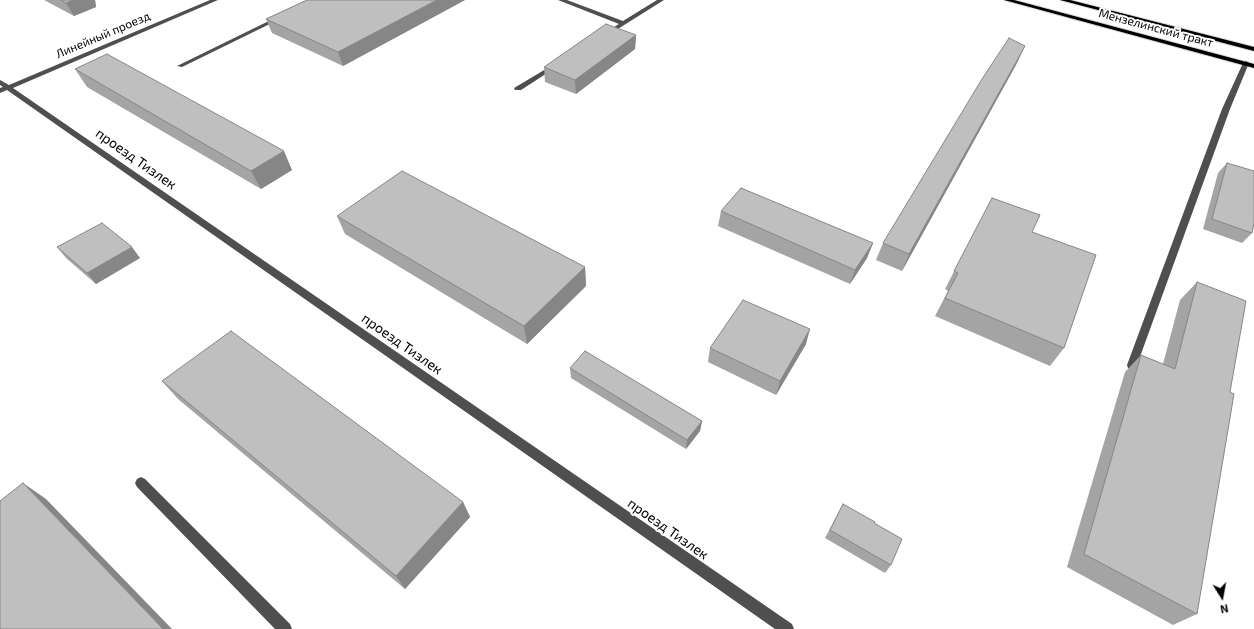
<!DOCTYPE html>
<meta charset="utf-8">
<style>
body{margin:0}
#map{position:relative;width:1254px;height:629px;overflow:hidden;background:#fff;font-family:"Exo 2",sans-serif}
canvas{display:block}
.north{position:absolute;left:1202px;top:577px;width:40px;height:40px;-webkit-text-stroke:3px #fff;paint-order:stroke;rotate:169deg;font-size:11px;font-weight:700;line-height:16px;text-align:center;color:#000}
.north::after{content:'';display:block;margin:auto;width:14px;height:18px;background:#000;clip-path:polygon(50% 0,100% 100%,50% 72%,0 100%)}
</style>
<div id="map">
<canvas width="1254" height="629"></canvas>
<div class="north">N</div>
</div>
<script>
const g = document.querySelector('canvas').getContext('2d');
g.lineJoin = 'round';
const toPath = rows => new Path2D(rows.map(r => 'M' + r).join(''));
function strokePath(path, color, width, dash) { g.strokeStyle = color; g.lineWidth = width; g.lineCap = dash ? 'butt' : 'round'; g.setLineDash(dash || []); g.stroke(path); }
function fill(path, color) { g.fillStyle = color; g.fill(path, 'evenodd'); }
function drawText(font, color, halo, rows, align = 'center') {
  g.font = font + ' "Exo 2",sans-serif'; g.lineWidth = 4; g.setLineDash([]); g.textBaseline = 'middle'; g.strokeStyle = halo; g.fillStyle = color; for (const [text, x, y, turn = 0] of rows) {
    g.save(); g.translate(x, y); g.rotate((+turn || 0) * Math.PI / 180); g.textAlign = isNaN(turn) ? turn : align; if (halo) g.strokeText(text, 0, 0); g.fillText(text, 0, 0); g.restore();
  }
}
const major = toPath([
 [1004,0,1014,0,1254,64,1254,68,1004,0],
 [1060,0,1070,0,1254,47,1254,51,1060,0]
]);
strokePath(major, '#dbdbdb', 2);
fill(toPath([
 [210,0,218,0,13,88,792,624,794,629,775,629,7,90,0,93,0,88,3,87,0,85,0,80,9,85,210,0],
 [558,0,567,0,623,21,657,0,664,0,605,37,602,35,603,34,619,24,558,0],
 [277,17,282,18,182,67,177,66,277,17],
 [1246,61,1249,63,1230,109,1137,365,1136,368,1132,369,1128,368,1127,365,1222,109,1243,63,1246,61],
 [556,63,559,65,558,66,521,90,515,90,514,88,556,63],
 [141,477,145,479,290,624,292,629,275,629,137,487,135,483,137,479,141,477]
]), '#4f4f4f');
fill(major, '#000');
fill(toPath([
 [44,0,95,0,96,7,74,16],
 [307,0,465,0,343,66,272,33,266,19],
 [636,35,635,49,576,94,545,82,544,67],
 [1017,63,902,271,876,260,883,243],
 [75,69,292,170,261,189,87,87],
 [1227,163,1252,233,1242,243,1203,229,1218,173],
 [992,198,1032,232,1064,348,1050,366,935,316,948,291,945,289],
 [721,211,873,243,867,258,850,284,718,226],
 [337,216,585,267,586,286,527,344,345,234],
 [57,247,140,258,96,284,66,258],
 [1197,282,1230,392,1197,614,1173,625,1067,567,1125,372,1141,355,1163,364,1180,300],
 [806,344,776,395,708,362,710,348],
 [570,368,702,421,700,431,686,449,571,378],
 [162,381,463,502,470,517,405,589,178,399],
 [843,504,874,523,891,565,885,573,825,538]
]), '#a4a4a4');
fill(toPath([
 [73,0,95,0,96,7,74,16,66,3],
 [437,0,465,0,343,66,338,52],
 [636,35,635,49,576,94,575,80],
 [1025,46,1017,63,902,271,909,254],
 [284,151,292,170,261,189,251,171],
 [873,243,867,258,850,284,855,270],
 [132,247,140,258,96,284,87,273],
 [585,267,586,286,527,344,524,326],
 [810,329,806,344,776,395,780,381],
 [702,421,700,431,686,449,687,440],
 [23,483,46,499,172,629,163,629],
 [463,502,470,517,405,589,396,576]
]), '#868686');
const building = toPath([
 [61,0,73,0,66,3,61,0],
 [307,0,437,0,338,52,266,19,307,0],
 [606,24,636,35,575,80,544,67,606,24],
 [1009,38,1025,46,909,254,883,243,982,79,1009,38],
 [107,54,284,151,251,171,75,69,107,54],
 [1227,163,1254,171,1254,223,1252,233,1212,219,1227,163],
 [402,171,585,267,524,326,337,216,402,171],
 [741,188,873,243,855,270,721,211,741,188],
 [992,198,1040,215,1032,232,1096,255,1064,348,945,298,958,273,954,271,992,198],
 [102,223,132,247,87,273,57,247,102,223],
 [1197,282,1246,301,1230,392,1234,394,1197,614,1084,554,1141,355,1175,369,1197,282],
 [743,300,810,329,780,381,710,348,743,300],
 [231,331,463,502,396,576,162,381,231,331],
 [585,351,702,421,687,440,570,368,585,351],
 [23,483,163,629,0,629,0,501,23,483],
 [843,504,875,522,874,523,902,539,891,565,830,530,843,504]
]);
fill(building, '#bfbfbf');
strokePath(building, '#868686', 1);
drawText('12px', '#000', '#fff', [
 ["Мензелинский тракт",1156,28,15],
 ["Линейный проезд",103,35,-23]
]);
drawText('14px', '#000', '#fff', [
 ["проезд Тизлек",136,159,35],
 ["проезд Тизлек",402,344,35],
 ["проезд Тизлек",668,529,35]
]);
</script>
